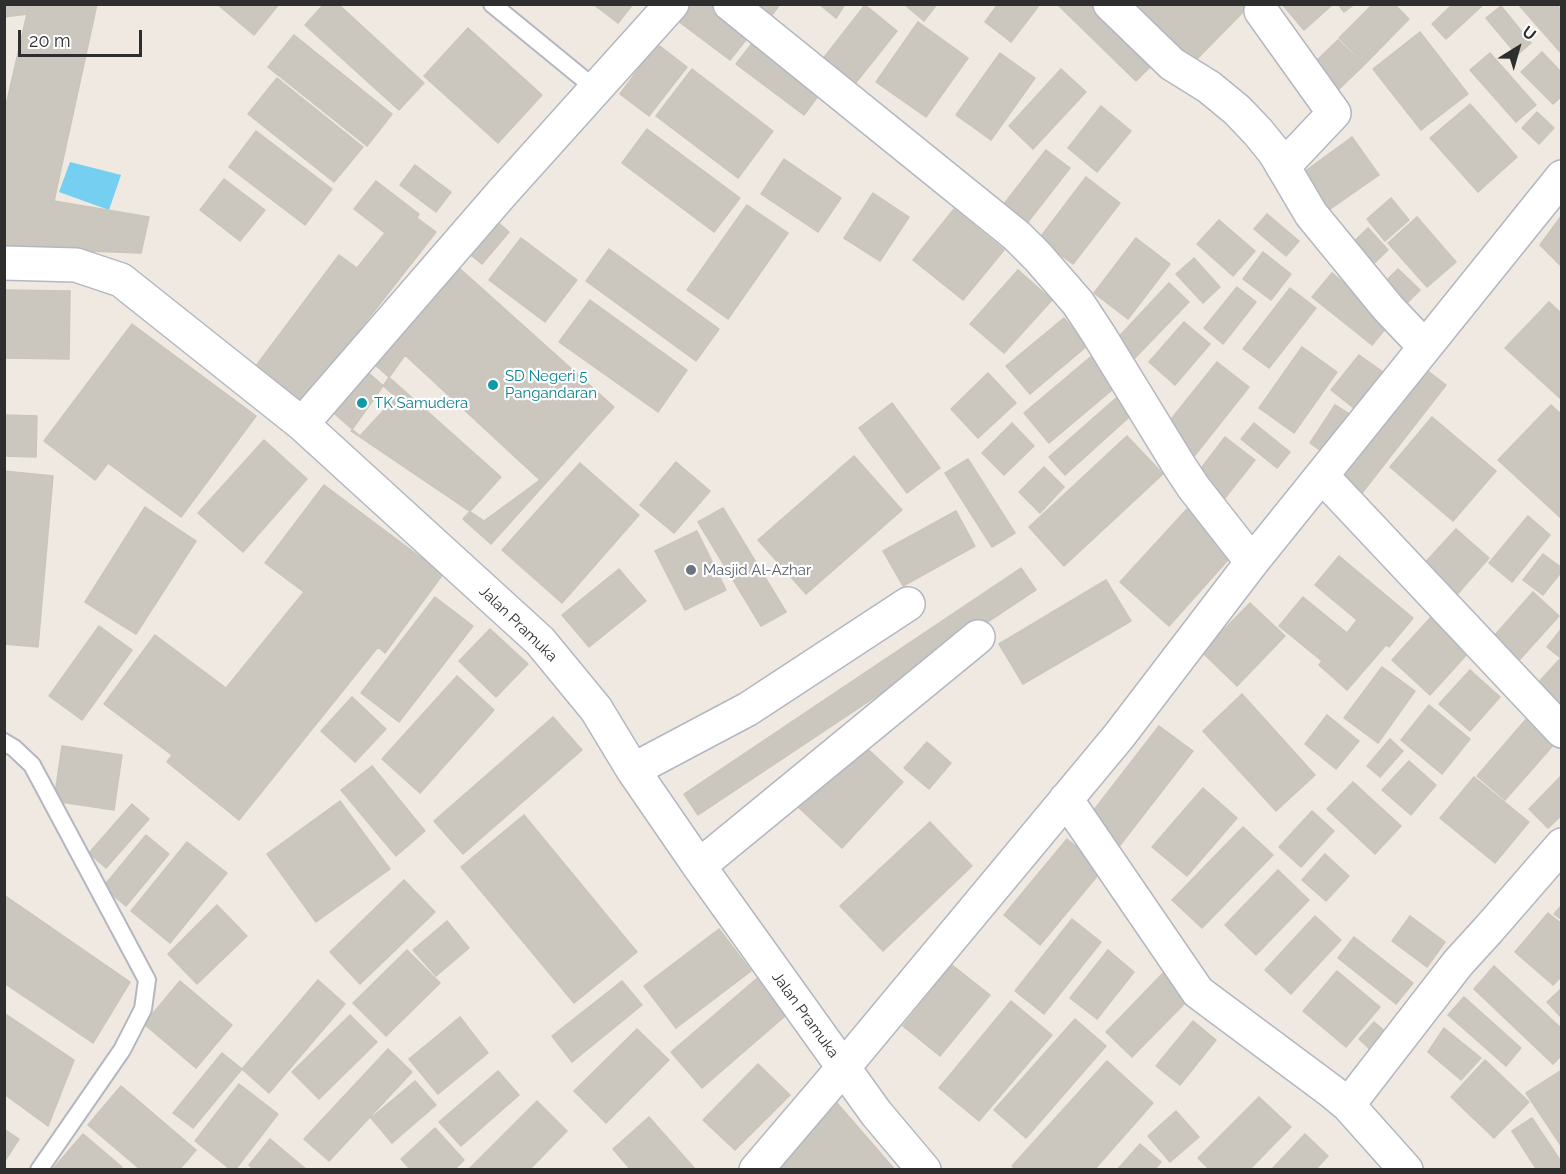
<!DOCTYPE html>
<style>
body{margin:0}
#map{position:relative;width:1566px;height:1174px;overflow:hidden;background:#efe9e1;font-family:Raleway,sans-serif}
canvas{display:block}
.frame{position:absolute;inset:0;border:6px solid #2e2e2e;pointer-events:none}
.north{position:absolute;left:1488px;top:18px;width:60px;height:60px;-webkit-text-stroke:4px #fff;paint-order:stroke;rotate:37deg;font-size:16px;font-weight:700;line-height:24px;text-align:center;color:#2e2e2e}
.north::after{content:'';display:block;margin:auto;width:21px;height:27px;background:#2e2e2e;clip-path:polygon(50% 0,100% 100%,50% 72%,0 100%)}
.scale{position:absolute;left:18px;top:30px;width:124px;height:27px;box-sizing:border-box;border:3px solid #2e2e2e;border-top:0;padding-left:8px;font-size:18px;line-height:21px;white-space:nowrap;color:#2e2e2e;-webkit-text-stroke:4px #fff;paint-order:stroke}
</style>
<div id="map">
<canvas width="1566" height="1174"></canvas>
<div class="frame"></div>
<div class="north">U</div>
<div class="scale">20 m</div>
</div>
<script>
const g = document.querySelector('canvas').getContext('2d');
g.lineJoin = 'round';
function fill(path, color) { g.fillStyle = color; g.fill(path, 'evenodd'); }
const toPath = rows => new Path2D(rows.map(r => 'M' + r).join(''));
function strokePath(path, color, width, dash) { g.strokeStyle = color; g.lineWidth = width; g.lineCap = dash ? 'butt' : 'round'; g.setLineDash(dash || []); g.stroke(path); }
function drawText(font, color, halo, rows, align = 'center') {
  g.font = font + ' Raleway,sans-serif'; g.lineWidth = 4.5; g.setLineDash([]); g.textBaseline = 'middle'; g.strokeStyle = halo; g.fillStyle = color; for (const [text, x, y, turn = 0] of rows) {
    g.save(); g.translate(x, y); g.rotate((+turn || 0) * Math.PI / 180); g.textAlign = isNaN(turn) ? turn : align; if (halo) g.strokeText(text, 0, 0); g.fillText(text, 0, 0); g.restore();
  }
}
fill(toPath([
 [70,162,121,175,109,210,59,192]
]), '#75cff0');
const building = toPath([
 [4,4,97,4,54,201,149,217,141,253,4,248,4,114,27,14,4,17,4,4],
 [217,4,279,4,254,35,217,4],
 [324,4,338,4,424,83,399,110,305,25,324,4],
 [593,4,633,4,618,23,593,4],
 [691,4,718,4,753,31,730,60,678,21,691,4],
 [740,4,780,4,766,23,740,4],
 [819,4,845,4,836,18,819,4],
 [904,4,937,4,924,21,904,4],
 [998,4,1040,4,1011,42,985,22,998,4],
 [1057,4,1093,4,1154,63,1136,81,1057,4],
 [1131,4,1251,4,1192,64,1131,4],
 [1282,4,1330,4,1331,6,1304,30,1282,4],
 [1338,4,1355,4,1344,12,1338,4],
 [1373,4,1394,4,1409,19,1365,64,1339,38,1373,4],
 [1453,4,1484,4,1446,39,1432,24,1453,4],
 [1518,4,1556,4,1562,11,1562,54,1518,4],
 [865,5,897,31,854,85,822,60,865,5],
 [1501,6,1531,43,1517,55,1486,18,1501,6],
 [918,22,968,58,926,117,876,82,918,22],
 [468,28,542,95,498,143,424,76,468,28],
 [1420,32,1468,94,1421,130,1373,69,1420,32],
 [294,35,392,114,367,146,268,67,294,35],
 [757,37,824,88,804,115,736,64,757,37],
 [1338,40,1364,65,1337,91,1312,65,1338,40],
 [657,44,687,67,649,116,620,94,657,44],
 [1542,52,1562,73,1562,96,1553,104,1521,72,1542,52],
 [1000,53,1035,78,991,140,956,115,1000,53],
 [1490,53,1536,105,1516,122,1470,70,1490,53],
 [692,69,773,131,738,178,656,116,692,69],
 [1061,69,1086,92,1033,149,1009,126,1061,69],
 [277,78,363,147,334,182,248,114,277,78],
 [1470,104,1517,157,1478,192,1430,138,1470,104],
 [1101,106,1131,131,1097,172,1068,148,1101,106],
 [1537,112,1554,128,1539,144,1522,128,1537,112],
 [647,129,740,198,714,232,622,163,647,129],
 [256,131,332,189,305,225,229,167,256,131],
 [1352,137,1379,175,1326,212,1300,175,1352,137],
 [1046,150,1070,168,1024,227,1000,209,1046,150],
 [784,159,841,198,818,232,761,194,784,159],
 [415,165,451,192,436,212,400,185,415,165],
 [1086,177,1120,203,1073,264,1039,239,1086,177],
 [224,179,265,210,240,241,200,210,224,179],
 [376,181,419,214,417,218,436,232,303,402,256,366,339,255,357,268,385,233,354,209,376,181],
 [873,193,909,217,880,261,844,238,873,193],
 [1391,198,1409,220,1385,241,1367,219,1391,198],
 [747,205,788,233,728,319,687,290,747,205],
 [954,209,1004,250,963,300,913,260,954,209],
 [1267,214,1299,241,1286,256,1254,229,1267,214],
 [1562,215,1562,267,1540,245,1562,215],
 [1417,217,1456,262,1427,287,1388,243,1417,217],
 [494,219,509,232,482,264,467,252,494,219],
 [1219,220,1255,251,1233,276,1197,244,1219,220],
 [1368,228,1388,250,1367,270,1347,248,1368,228],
 [521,238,577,280,545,322,489,280,521,238],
 [1136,238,1170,264,1128,319,1094,293,1136,238],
 [609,249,719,329,696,361,586,281,609,249],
 [1263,252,1291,274,1271,300,1243,279,1263,252],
 [1194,258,1220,287,1203,303,1176,274,1194,258],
 [458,267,614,407,491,544,463,519,501,477,373,363,458,267],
 [1398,269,1420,290,1405,305,1383,284,1398,269],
 [1018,270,1052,300,1004,353,970,324,1018,270],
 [1332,273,1391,322,1372,345,1312,297,1332,273],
 [1169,283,1189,302,1130,363,1111,345,1169,283],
 [1237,287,1256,302,1223,344,1204,328,1237,287],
 [1290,288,1316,308,1269,368,1243,349,1290,288],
 [5,290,70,291,69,359,4,358,5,290],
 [590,300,687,370,658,412,559,342,590,300],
 [1549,302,1562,314,1562,400,1505,348,1549,302],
 [1064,318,1087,346,1030,394,1006,366,1064,318],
 [1184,322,1210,344,1175,385,1149,362,1184,322],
 [132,324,256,416,181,517,108,463,95,480,44,441,132,324],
 [1302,347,1337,372,1294,433,1259,408,1302,347],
 [1100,349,1125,379,1049,443,1024,413,1100,349],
 [405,355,540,480,484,521,351,431,405,355],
 [1359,355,1383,372,1355,409,1331,390,1359,355],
 [1217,362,1249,387,1192,459,1160,433,1217,362],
 [1420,365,1446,385,1362,493,1336,473,1420,365],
 [363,368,396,397,360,436,328,408,363,368],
 [988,373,1016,403,978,438,951,409,988,373],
 [1123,392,1138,409,1065,475,1049,457,1123,392],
 [892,403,940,468,907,493,859,428,892,403],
 [1335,405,1354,417,1328,456,1310,443,1335,405],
 [1551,405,1562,415,1562,519,1498,460,1551,405],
 [4,415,37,416,36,457,4,456,4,415],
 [1432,417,1496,471,1453,521,1390,467,1432,417],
 [1012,423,1034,446,1004,475,982,453,1012,423],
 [1254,423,1290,452,1277,468,1241,439,1254,423],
 [1127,436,1163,474,1064,566,1029,527,1127,436],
 [1225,437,1255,460,1225,498,1196,475,1225,437],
 [264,440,307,479,243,552,198,513,264,440],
 [854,456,902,510,806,594,758,540,854,456],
 [968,459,1015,533,992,547,945,473,968,459],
 [676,462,710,491,674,533,640,505,676,462],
 [580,463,639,515,562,603,502,550,580,463],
 [1044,467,1064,487,1040,513,1019,492,1044,467],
 [4,471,53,476,38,647,4,644,4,471],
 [324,485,443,574,385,653,378,647,239,820,167,762,172,755,104,704,155,635,226,688,304,592,265,563,324,485],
 [145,507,196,541,136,634,85,602,145,507],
 [723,508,786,612,761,626,698,522,723,508],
 [1187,509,1235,552,1169,626,1120,582,1187,509],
 [956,511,975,546,903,586,883,551,956,511],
 [1528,516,1550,535,1512,582,1489,563,1528,516],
 [1456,529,1489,558,1454,598,1421,567,1456,529],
 [697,531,726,590,685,610,655,551,697,531],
 [1543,554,1562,568,1562,571,1543,595,1523,580,1543,554],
 [1339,556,1413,618,1389,647,1386,645,1347,690,1319,665,1322,661,1279,626,1303,597,1347,633,1357,620,1315,585,1339,556],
 [1021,568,1036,590,698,815,684,794,1021,568],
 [619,569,646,601,589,647,562,615,619,569],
 [1106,580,1131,621,1023,684,999,644,1106,580],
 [1533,592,1559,616,1512,668,1486,645,1533,592],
 [435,597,473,626,399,722,361,693,435,597],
 [1250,603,1285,636,1237,686,1202,652,1250,603],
 [1431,617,1469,652,1430,695,1392,660,1431,617],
 [99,626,132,650,82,720,49,696,99,626],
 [1562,628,1562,659,1547,647,1562,628],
 [490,629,528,664,496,697,459,661,490,629],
 [1560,659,1562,660,1562,707,1535,686,1560,659],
 [1382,667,1415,691,1378,743,1344,718,1382,667],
 [1470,670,1500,697,1470,731,1439,704,1470,670],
 [457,676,494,710,420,793,382,759,457,676],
 [1242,694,1315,775,1276,811,1203,731,1242,694],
 [352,697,386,729,355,762,321,731,352,697],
 [1429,705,1470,739,1442,774,1401,740,1429,705],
 [1327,715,1359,741,1336,769,1305,744,1327,715],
 [553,717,582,750,463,854,434,821,553,717],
 [1528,717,1556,742,1505,800,1477,776,1528,717],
 [1159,726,1193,751,1114,853,1080,828,1159,726],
 [857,739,903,782,842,848,796,805,857,739],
 [1390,739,1403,751,1380,777,1367,766,1390,739],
 [927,742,951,763,929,789,904,768,927,742],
 [62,746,122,755,114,810,54,801,62,746],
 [1409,761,1436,785,1411,815,1382,790,1409,761],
 [372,766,425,831,396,856,341,790,372,766],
 [1562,775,1562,815,1548,828,1529,809,1562,775],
 [1474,777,1529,822,1495,863,1440,818,1474,777],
 [1353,782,1401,826,1375,854,1327,809,1353,782],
 [1203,788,1237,818,1187,876,1152,847,1203,788],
 [340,801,390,869,316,922,267,854,340,801],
 [132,804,149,819,106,868,89,853,132,804],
 [1312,811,1334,831,1301,867,1279,847,1312,811],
 [524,815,637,952,574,1003,461,867,524,815],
 [930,822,972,866,883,951,840,906,930,822],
 [1243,827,1273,855,1202,928,1172,900,1243,827],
 [146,835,169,854,126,906,103,887,146,835],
 [1067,839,1103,869,1040,945,1004,915,1067,839],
 [187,842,227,873,170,943,131,911,187,842],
 [1325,854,1349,876,1326,901,1302,880,1325,854],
 [1278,870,1309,900,1256,955,1225,925,1278,870],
 [404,880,435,912,360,984,330,952,404,880],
 [4,895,130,982,93,1043,4,983,4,895],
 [217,905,247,936,197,984,168,954,217,905],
 [1562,905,1562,920,1554,914,1562,905],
 [1548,913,1562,924,1562,976,1553,985,1515,952,1548,913],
 [1315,916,1341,940,1291,994,1265,970,1315,916],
 [1410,916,1445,942,1427,967,1392,941,1410,916],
 [1072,919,1101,942,1044,1014,1015,991,1072,919],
 [447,921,469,948,436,976,413,950,447,921],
 [719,929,751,971,676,1028,644,986,719,929],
 [1354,937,1413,983,1396,1004,1338,958,1354,937],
 [407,950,440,983,386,1036,353,1003,407,950],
 [1108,950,1134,972,1097,1019,1070,998,1108,950],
 [952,965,990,995,940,1056,903,1026,952,965],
 [1494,966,1562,1029,1562,1055,1553,1064,1474,989,1494,966],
 [1166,970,1193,995,1132,1057,1106,1032,1166,970],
 [1337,971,1380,1007,1346,1047,1303,1011,1337,971],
 [761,975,792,1010,702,1088,671,1052,761,975],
 [318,980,345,1004,269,1093,242,1069,318,980],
 [180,981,232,1025,196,1068,144,1024,180,981],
 [622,981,642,1005,572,1062,552,1036,622,981],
 [1562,988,1562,1018,1547,1002,1562,988],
 [1464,997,1521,1048,1506,1066,1448,1015,1464,997],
 [1011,1001,1052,1035,979,1121,939,1088,1011,1001],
 [4,1013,74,1060,48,1126,4,1094,4,1013],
 [350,1015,377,1042,319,1099,292,1072,350,1015],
 [460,1017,488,1053,438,1094,409,1059,460,1017],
 [1075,1019,1106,1046,1026,1138,994,1110,1075,1019],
 [1193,1021,1216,1040,1180,1085,1156,1066,1193,1021],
 [1374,1022,1387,1033,1372,1051,1359,1039,1374,1022],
 [1444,1028,1481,1058,1461,1080,1428,1052,1444,1028],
 [637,1029,669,1060,606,1123,574,1091,637,1029],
 [388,1049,412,1072,329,1161,304,1139,388,1049],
 [222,1053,242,1069,193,1128,173,1113,222,1053],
 [1485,1060,1529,1102,1494,1138,1451,1097,1485,1060],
 [1107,1061,1153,1103,1094,1170,1016,1170,1012,1166,1107,1061],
 [758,1064,790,1095,735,1150,703,1120,758,1064],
 [1562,1070,1562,1147,1526,1093,1562,1070],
 [498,1071,519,1095,461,1146,439,1122,498,1071],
 [415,1081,436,1105,392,1143,371,1118,415,1081],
 [239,1084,278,1114,235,1170,231,1170,195,1141,239,1084],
 [121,1086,196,1150,179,1170,141,1170,88,1125,121,1086],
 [1259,1097,1291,1127,1249,1170,1210,1170,1198,1158,1259,1097],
 [537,1101,567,1131,529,1170,468,1170,537,1101],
 [837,1103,895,1170,761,1170,837,1103],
 [1176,1111,1199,1137,1170,1162,1148,1136,1176,1111],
 [649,1117,695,1169,695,1170,631,1170,613,1149,649,1117],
 [1532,1118,1562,1163,1562,1170,1537,1170,1512,1131,1532,1118],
 [435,1128,464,1160,454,1170,411,1170,401,1159,435,1128],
 [4,1129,19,1139,4,1162,4,1129],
 [83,1134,122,1167,120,1170,52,1170,83,1134],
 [1305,1134,1328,1156,1315,1170,1271,1170,1305,1134],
 [270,1139,307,1170,254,1170,249,1165,270,1139],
 [1140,1144,1161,1162,1154,1170,1117,1170,1140,1144]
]);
fill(building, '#cbc7bf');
strokePath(building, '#cbc5ba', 1.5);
const lane = toPath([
 [492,4,597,90],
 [4,742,14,748,32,765,147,980,143,1009,122,1050,39,1170]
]);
const street = toPath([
 [730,4,1017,236,1038,257,1078,303,1099,335,1180,467,1194,488,1252,562],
 [1110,4,1172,64,1209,87,1237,110,1258,132,1275,153,1311,214,1388,308,1425,347],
 [1261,11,1334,113,1283,167],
 [4,263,76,265,121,280,302,424,540,641,596,709,633,770,699,866,876,1113,924,1170],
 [302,424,502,193,672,4],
 [1322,476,1562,731],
 [633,770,748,709,908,604],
 [1066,799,1198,992,1331,1091,1348,1105,1406,1170],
 [699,866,978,637],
 [1348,1105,1458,963,1489,929,1562,845],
 [756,1170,843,1068,1119,736,1252,562,1562,177]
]);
strokePath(lane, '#b4b7c1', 20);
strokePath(street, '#b4b7c1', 36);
strokePath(lane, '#fff', 16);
strokePath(street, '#fff', 33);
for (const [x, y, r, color] of [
 [493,385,6,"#0f9aa8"],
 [362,403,6,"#0f9aa8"],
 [691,570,6,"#6b7280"]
]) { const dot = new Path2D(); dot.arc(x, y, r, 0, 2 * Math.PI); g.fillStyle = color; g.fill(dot); strokePath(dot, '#fff', 2); }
drawText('15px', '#0d838f', '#fff', [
 ["SD Negeri 5",505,376],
 ["Pangandaran",505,393],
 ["TK Samudera",374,403]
], 'left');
drawText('15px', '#5b616d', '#fff', [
 ["Masjid Al-Azhar",703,570]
], 'left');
drawText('15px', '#2e2e2e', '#fff', [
 ["Jalan Pramuka",518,624,44],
 ["Jalan Pramuka",805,1015,54]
]);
</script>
